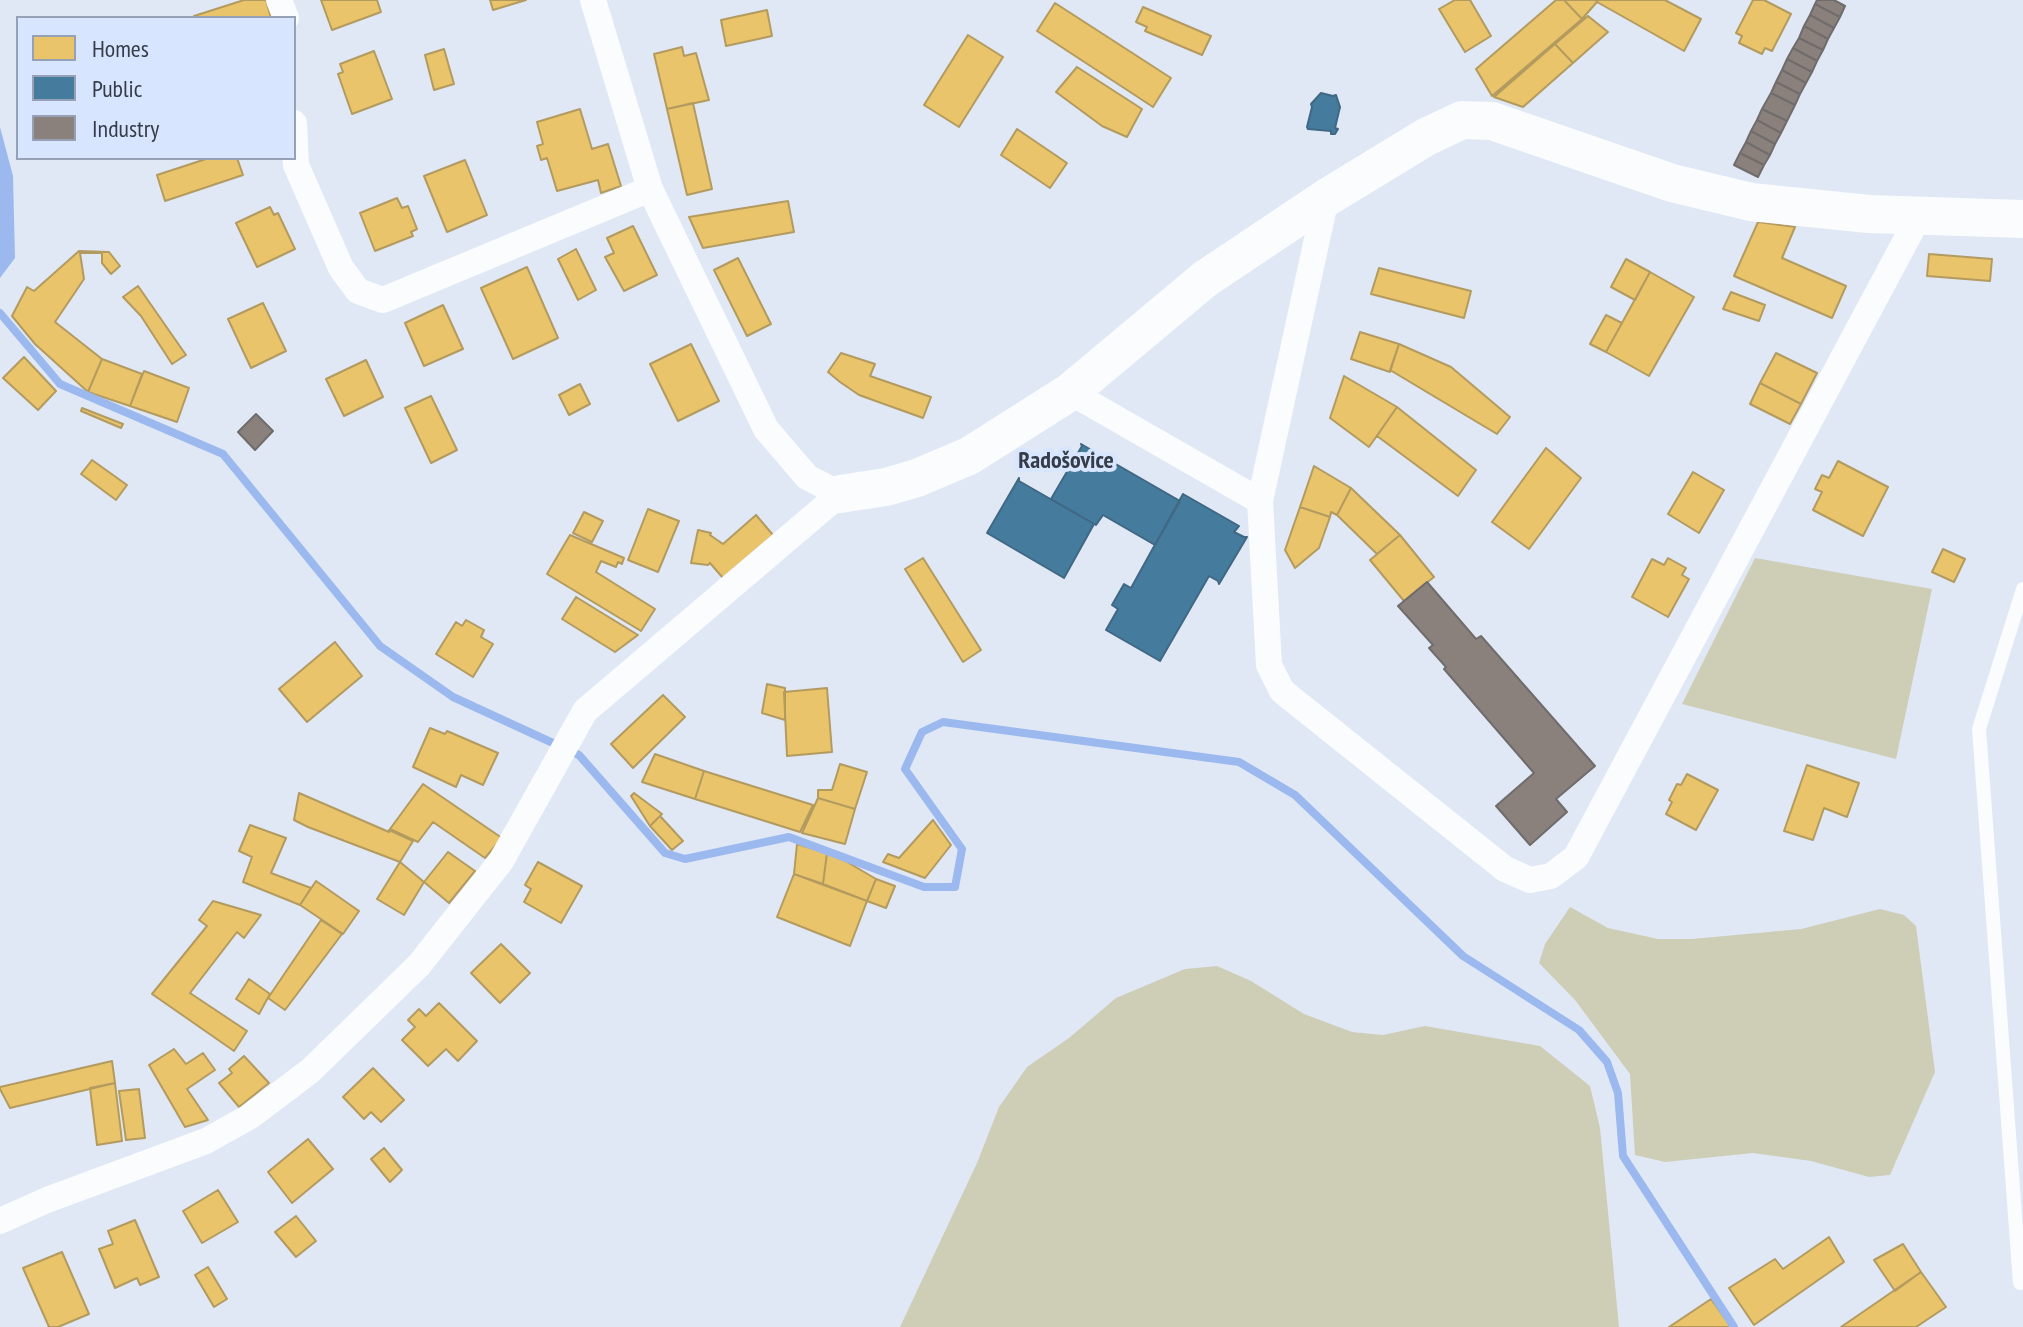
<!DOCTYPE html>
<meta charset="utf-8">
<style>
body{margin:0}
#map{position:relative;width:2023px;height:1327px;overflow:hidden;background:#e0e8f5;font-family:"PT Sans Narrow",sans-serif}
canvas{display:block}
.legend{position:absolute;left:16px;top:16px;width:280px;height:144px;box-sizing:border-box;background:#d7e5fe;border:2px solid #96a1b5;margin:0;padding:10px 14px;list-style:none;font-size:24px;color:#353c48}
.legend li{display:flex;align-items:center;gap:16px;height:40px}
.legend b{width:40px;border:2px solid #96a1b5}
</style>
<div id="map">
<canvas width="2023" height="1327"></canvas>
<ul class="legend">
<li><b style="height:22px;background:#e9c46a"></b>Homes</li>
<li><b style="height:22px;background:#457b9d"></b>Public</li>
<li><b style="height:22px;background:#8a817c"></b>Industry</li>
</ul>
</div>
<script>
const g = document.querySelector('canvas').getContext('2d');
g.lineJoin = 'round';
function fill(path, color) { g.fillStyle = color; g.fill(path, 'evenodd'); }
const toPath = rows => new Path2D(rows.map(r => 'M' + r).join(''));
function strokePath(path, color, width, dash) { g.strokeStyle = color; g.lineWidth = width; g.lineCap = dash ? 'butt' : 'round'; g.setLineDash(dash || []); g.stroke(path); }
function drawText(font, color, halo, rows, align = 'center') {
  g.font = font + ' "PT Sans Narrow",sans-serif'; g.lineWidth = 8; g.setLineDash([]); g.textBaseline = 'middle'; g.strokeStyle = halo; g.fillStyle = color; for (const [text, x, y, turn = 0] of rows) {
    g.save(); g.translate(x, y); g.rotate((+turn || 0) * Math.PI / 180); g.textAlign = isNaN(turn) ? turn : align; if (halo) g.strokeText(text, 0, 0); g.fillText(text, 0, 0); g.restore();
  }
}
fill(toPath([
 [1755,558,1932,589,1896,759,1682,704],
 [1570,907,1608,928,1658,939,1692,939,1801,929,1880,909,1904,915,1916,926,1935,1072,1890,1175,1869,1177,1811,1161,1753,1153,1665,1162,1635,1155,1630,1074,1575,1000,1539,963,1545,944],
 [1217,966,1251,981,1304,1014,1352,1032,1383,1035,1425,1026,1540,1046,1590,1086,1600,1128,1619,1327,900,1327,977,1163,999,1107,1027,1067,1069,1038,1116,998,1185,969]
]), '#cecdb5');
fill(toPath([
 [0,127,13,176,15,258,0,278]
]), '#9bb9ef');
const homes = toPath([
 [244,0,266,0,271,18,194,18,194,16,244,0],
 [321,0,377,0,381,12,332,30,321,0],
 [490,0,526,0,493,10,490,0],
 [1455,0,1470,0,1491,36,1465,52,1439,9,1455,0],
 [1556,0,1564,0,1582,19,1492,96,1476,69,1556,0],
 [1564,0,1596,0,1597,2,1582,19,1564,0],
 [1598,0,1665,0,1701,19,1684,51,1597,2,1598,0],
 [1753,0,1764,0,1791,14,1772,51,1765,48,1762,54,1739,43,1742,36,1736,33,1753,0],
 [1055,3,1171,78,1153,107,1037,31,1055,3],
 [1143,7,1211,36,1202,55,1145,31,1147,27,1136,22,1143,7],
 [767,10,772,36,726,46,721,20,767,10],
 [1588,16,1608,32,1573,63,1555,44,1588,16],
 [968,35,1003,57,959,127,924,105,968,35],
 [1555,44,1573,63,1523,107,1494,97,1555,44],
 [682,47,684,56,696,53,709,100,667,109,654,54,682,47],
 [444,49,454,84,434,90,425,55,444,49],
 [374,51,392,99,352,114,338,74,343,72,340,64,374,51],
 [1077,67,1142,109,1127,137,1102,126,1056,92,1077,67],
 [693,103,712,189,687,195,667,109,693,103],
 [580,109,592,149,608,144,621,186,601,193,598,180,557,191,547,158,541,160,537,146,543,144,537,122,580,109],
 [1017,129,1067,163,1050,188,1001,155,1017,129],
 [209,158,237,158,243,175,165,201,157,175,209,158],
 [465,160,487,215,447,232,424,176,465,160],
 [397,198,402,208,408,206,417,229,411,232,413,236,375,251,360,213,397,198],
 [788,201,794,232,703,248,689,217,788,201],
 [270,207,274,215,278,213,295,249,257,267,236,223,270,207],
 [1758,222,1795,227,1782,258,1846,286,1832,318,1734,276,1758,222],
 [633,226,657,275,624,291,605,257,614,253,607,238,633,226],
 [576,249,596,290,578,300,558,259,576,249],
 [79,251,109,252,120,266,111,274,102,263,102,253,80,253,84,279,55,322,102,359,88,392,35,344,12,316,27,287,34,291,79,251],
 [1929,254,1992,259,1990,281,1927,276,1929,254],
 [738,258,771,324,747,336,714,270,738,258],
 [1626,259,1650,272,1635,300,1611,287,1626,259],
 [527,267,558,338,513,359,481,288,527,267],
 [1379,268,1471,291,1464,318,1371,294,1379,268],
 [1650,272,1694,297,1649,376,1606,352,1650,272],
 [138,286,186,355,172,364,141,316,123,297,138,286],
 [1731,292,1765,305,1759,321,1723,309,1731,292],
 [263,303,286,351,251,368,228,319,263,303],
 [443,305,463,349,424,366,405,323,443,305],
 [1606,315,1622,323,1606,352,1590,344,1606,315],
 [1360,332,1399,344,1390,372,1351,359,1360,332],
 [691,344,719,401,678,421,650,364,691,344],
 [1399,344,1451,367,1510,417,1497,434,1390,370,1399,344],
 [841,353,875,364,870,376,931,397,923,418,859,395,840,382,828,372,841,353],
 [1776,353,1817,373,1801,404,1760,383,1776,353],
 [24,357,56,391,38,410,3,378,24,357],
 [102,359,142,374,130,406,88,392,102,359],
 [366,360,383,397,344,416,326,379,366,360],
 [144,371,189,388,177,422,130,406,144,371],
 [1344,376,1397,407,1369,447,1330,418,1344,376],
 [1760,383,1801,404,1790,424,1750,404,1760,383],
 [580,384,590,404,569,415,559,395,580,384],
 [431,396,457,450,431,463,405,408,431,396],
 [1397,407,1476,470,1458,496,1377,436,1397,407],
 [82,408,123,424,121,428,81,411,82,408],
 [1546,448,1581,478,1529,549,1492,522,1546,448],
 [92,460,127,485,116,500,81,474,92,460],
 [1838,461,1888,487,1863,536,1813,510,1822,492,1815,489,1822,475,1829,478,1838,461],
 [1314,466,1351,488,1337,515,1331,512,1330,517,1300,507,1314,466],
 [1693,472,1724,490,1699,533,1668,514,1693,472],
 [1351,488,1400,535,1377,554,1337,515,1351,488],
 [1300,507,1330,517,1319,548,1295,568,1285,550,1300,507],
 [648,509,679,521,658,572,628,560,648,509],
 [584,512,603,521,592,542,573,533,584,512],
 [756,515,773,535,723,578,710,563,708,565,691,563,698,530,711,533,710,535,723,544,756,515],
 [570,535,624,558,622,564,618,562,616,567,601,561,596,572,655,609,641,631,547,574,570,535],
 [1400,535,1434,577,1404,601,1370,560,1400,535],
 [1943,549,1965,559,1954,582,1932,572,1943,549],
 [923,558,981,650,963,662,905,569,923,558],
 [1668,558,1686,568,1682,575,1689,579,1668,617,1632,597,1652,559,1664,565,1668,558],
 [576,597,638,635,615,652,562,619,576,597],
 [466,620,484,630,481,637,493,644,473,677,436,654,456,622,462,626,466,620],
 [335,642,362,676,307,722,279,689,335,642],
 [767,684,785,688,785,720,762,713,767,684],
 [827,688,832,752,787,756,784,692,827,688],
 [663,695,685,717,633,768,611,744,663,695],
 [430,728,445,734,447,731,498,753,483,785,461,775,456,787,413,767,430,728],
 [655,754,704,771,695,799,642,782,655,754],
 [840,764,867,772,855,809,818,798,818,790,832,790,840,764],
 [1807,765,1859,783,1847,817,1824,808,1813,840,1784,831,1807,765],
 [704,771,813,805,800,832,695,799,704,771],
 [1687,774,1718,790,1696,830,1666,814,1672,802,1669,800,1677,784,1681,785,1687,774],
 [423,784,502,838,485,858,433,822,418,842,390,829,423,784],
 [299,793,389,832,389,830,413,841,400,862,308,827,294,820,299,793],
 [634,793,662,814,650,826,631,796,634,793],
 [818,798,855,809,845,844,802,833,818,798],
 [660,816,683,841,672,850,650,826,660,816],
 [933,820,951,845,925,878,883,862,888,854,899,858,933,820],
 [250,825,286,838,271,873,311,888,300,905,243,882,252,857,239,851,250,825],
 [797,844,827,853,823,884,794,874,797,844],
 [448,852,475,871,449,903,424,882,448,852],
 [827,853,837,856,876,879,867,901,823,884,827,853],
 [400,862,424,882,404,915,377,899,400,862],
 [538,862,582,886,561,923,524,902,531,889,525,885,538,862],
 [794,874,867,901,850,946,777,917,794,874],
 [876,879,895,886,886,908,867,901,876,879],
 [316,881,359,911,343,934,300,905,316,881],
 [213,901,261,915,244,938,237,932,190,993,247,1031,234,1051,152,994,207,926,199,920,213,901],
 [321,920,342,934,285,1010,268,998,321,920],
 [501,944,530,973,500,1003,471,973,501,944],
 [249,979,270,994,259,1014,236,999,249,979],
 [439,1003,477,1041,458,1061,446,1049,428,1066,402,1040,415,1027,408,1020,419,1009,426,1016,439,1003],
 [174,1049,186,1064,203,1053,215,1070,187,1089,208,1120,185,1127,149,1065,174,1049],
 [244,1056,269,1083,239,1107,219,1083,232,1073,229,1069,244,1056],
 [112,1061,115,1083,10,1108,0,1089,0,1087,112,1061],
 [373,1068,404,1100,381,1122,371,1112,364,1119,343,1097,373,1068],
 [115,1083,122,1141,97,1145,90,1088,115,1083],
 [139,1089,145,1138,126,1140,119,1091,139,1089],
 [308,1139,333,1169,292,1203,268,1172,308,1139],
 [384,1148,402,1170,390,1182,371,1159,384,1148],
 [218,1190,238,1222,202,1243,183,1211,218,1190],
 [296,1216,316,1241,296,1257,275,1232,296,1216],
 [135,1220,159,1277,140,1285,137,1278,115,1288,99,1249,113,1244,108,1231,135,1220],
 [1829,1237,1844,1262,1754,1325,1729,1288,1775,1259,1783,1269,1829,1237],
 [1903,1244,1921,1272,1895,1291,1874,1260,1903,1244],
 [62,1252,89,1314,58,1327,49,1327,23,1268,62,1252],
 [208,1267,227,1299,214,1307,195,1275,208,1267],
 [1921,1272,1946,1307,1916,1327,1841,1327,1921,1272],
 [1711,1299,1731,1327,1669,1327,1711,1299]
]);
fill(homes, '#e9c46a');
strokePath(homes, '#b39b60', 2);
const public = toPath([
 [1321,93,1333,96,1336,95,1340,107,1335,128,1338,129,1335,134,1331,134,1331,131,1308,129,1307,127,1312,107,1311,104,1321,93],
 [1081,444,1180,501,1155,545,1103,515,1096,525,1051,499,1082,446,1081,444],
 [1019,478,1019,481,1094,524,1064,578,987,533,1019,478],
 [1183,494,1239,526,1234,532,1244,537,1247,537,1219,584,1218,581,1209,576,1160,661,1106,630,1118,609,1112,605,1124,584,1131,588,1183,494]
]);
fill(public, '#457b9d');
strokePath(public, '#406884', 2);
const industry = toPath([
 [1817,0,1834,0,1845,6,1840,17,1815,4,1817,0],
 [1815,4,1840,17,1834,28,1810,15,1815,4],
 [1810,15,1834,28,1828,39,1804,26,1810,15],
 [1804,26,1828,39,1823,50,1799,38,1804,26],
 [1799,38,1823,50,1817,61,1793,48,1799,38],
 [1793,48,1817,61,1812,72,1787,59,1793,48],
 [1787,59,1812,72,1806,83,1782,70,1787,59],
 [1782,70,1806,83,1800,94,1776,82,1782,70],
 [1776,82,1800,94,1795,105,1771,93,1776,82],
 [1771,93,1795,105,1787,121,1762,109,1771,93],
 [1762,109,1787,121,1781,133,1757,120,1762,109],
 [1757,120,1781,133,1775,144,1751,131,1757,120],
 [1751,131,1775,144,1770,155,1746,142,1751,131],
 [1746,142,1770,155,1764,165,1740,153,1746,142],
 [1740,153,1764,165,1758,177,1734,165,1740,153],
 [256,414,273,431,255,450,238,432,256,414],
 [1427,582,1476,639,1481,636,1595,766,1556,799,1567,812,1530,845,1496,806,1534,773,1444,669,1446,667,1429,648,1433,645,1398,606,1427,582]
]);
fill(industry, '#8a817c');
strokePath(industry, '#706c6c', 2);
strokePath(toPath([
 [0,313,60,384,223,454,380,646,453,697,579,755,665,853,685,859,789,837,924,887,955,887,962,849,905,769,922,732,943,722,1239,762,1295,795,1463,956,1579,1030,1607,1062,1618,1093,1623,1156,1734,1327]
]), '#9bb9ef', 8);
strokePath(toPath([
 [2020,1283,1979,729,2023,589]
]), '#fafcfe', 14);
strokePath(toPath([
 [279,0,286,18],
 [294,123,296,165,341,268,358,291,383,300,650,189],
 [1070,392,1260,501,1269,665,1282,691,1505,869,1530,880,1551,876,1576,857,1919,216],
 [1260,501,1326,198],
 [0,1221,47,1200,206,1141,249,1117,310,1071,419,965,501,861,585,711,840,494,807,477,766,429,650,189,593,0]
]), '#fafcfe', 26);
strokePath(toPath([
 [840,494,886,487,917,478,969,456,1070,392,1205,279,1326,198,1426,137,1462,120,1492,121,1672,183,1751,202,1869,214,2023,219]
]), '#fafcfe', 38);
drawText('bold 24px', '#353c48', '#d7e5fe', [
 ["Radošovice",1066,461]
]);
</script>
